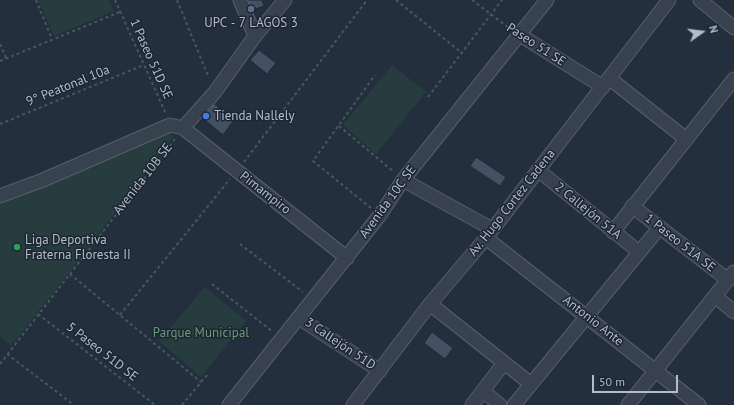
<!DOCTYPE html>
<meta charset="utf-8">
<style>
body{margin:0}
#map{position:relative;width:734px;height:405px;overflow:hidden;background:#242f3e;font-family:"PT Sans",sans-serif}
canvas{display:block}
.north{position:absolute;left:682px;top:12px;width:40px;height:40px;-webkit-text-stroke:3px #1d2633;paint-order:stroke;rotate:76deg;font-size:11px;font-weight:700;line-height:16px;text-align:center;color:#b4bcc9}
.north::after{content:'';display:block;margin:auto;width:14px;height:18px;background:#b4bcc9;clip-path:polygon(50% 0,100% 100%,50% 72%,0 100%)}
.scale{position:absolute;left:592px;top:375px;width:86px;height:18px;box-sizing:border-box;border:2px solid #b4bcc9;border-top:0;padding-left:5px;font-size:12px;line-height:14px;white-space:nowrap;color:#b4bcc9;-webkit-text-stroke:3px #1d2633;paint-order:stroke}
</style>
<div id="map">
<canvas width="734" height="405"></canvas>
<div class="north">N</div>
<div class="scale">50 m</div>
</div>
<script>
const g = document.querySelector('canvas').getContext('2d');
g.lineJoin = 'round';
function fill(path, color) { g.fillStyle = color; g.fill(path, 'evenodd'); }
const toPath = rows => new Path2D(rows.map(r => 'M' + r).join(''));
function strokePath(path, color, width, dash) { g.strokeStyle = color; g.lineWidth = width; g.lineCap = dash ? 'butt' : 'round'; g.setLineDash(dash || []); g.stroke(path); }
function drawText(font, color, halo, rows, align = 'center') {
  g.font = font + ' "PT Sans",sans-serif'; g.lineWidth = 3; g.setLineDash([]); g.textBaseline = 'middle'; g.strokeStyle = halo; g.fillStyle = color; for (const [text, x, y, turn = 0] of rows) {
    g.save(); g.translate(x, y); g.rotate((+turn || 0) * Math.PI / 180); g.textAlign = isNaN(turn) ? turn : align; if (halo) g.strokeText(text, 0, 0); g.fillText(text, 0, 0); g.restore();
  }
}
fill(toPath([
 [38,0,109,0,114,11,54,36],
 [392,65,426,92,376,154,343,125],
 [167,131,174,136,54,292,11,346,0,336,0,199],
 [205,287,246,321,201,377,159,341]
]), '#263c3f');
const building = toPath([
 [242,0,262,0,264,6,247,12,242,0],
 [259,50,276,63,267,74,250,60,259,50],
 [212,102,234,120,223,135,200,116,212,102],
 [476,157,506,177,500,186,470,166,476,157],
 [432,332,453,348,445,359,424,343,432,332]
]);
fill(building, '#455162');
strokePath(building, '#1f2835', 1);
const minor = toPath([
 [240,0,255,36],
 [700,0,734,28],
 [520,35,603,87],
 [609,78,686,139],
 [183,128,215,92,255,36,285,0],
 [538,170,639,252],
 [403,180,492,229],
 [0,196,43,180,170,125,183,128,347,258],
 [632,206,728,280],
 [613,232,734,79],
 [486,238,699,405],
 [715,296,734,312],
 [430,304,531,384],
 [299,318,380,371],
 [483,391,500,405],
 [229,405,380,215,403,180,547,0],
 [353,405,430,304,486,238,669,0],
 [472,405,504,363],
 [514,405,660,227],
 [628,405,734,272]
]);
strokePath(minor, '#565f6c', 15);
strokePath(toPath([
 [36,0,52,39],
 [115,0,166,114],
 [177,0,209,78],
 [396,0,462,53],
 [472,0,509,28],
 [0,44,6,58],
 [0,61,120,12],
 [428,97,502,0],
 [0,124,144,65],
 [339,126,394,172],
 [244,162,367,0],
 [371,208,313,161,375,75],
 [240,244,303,292],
 [70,274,201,382],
 [212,284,273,332],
 [38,314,155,405],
 [120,315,230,179],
 [7,354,74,405],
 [0,364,175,139],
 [182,405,207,375]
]), '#44595c', 2, [3, 3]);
strokePath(minor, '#38414e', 13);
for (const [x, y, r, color] of [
 [251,9,4,"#5c6f8a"],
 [206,116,4,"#3f7fe0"],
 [17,247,4,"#2e9e5b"]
]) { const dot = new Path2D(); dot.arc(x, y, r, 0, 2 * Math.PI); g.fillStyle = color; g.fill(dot); strokePath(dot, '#1d2633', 1.5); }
drawText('13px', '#b4bcc9', '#1d2633', [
 ["UPC - 7 LAGOS 3",251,23,"center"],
 ["Tienda Nallely",214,116],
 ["Liga Deportiva",25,240],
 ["Fraterna Floresta II",25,255]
], 'left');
drawText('13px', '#b4bcc9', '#1d2633', [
 ["Paseo 51 SE",536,45,33],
 ["1 Paseo 51D SE",151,59,66],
 ["9° Peatonal 10a",68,86,-22],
 ["Avenida 10B SE",143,179,-52],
 ["Pimampiro",265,193,38],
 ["Avenida 10C SE",388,202,-54],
 ["Av. Hugo Cortez Cadena",512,203,-52],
 ["2 Callejón 51A",588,211,39],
 ["1 Paseo 51A SE",680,243,38],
 ["Antonio Ante",593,321,38],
 ["3 Callejón 51D",340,344,34],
 ["5 Paseo 51D SE",102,352,38]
]);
drawText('13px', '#6b9a76', '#1d2633', [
 ["Parque Municipal",201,333]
]);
</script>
